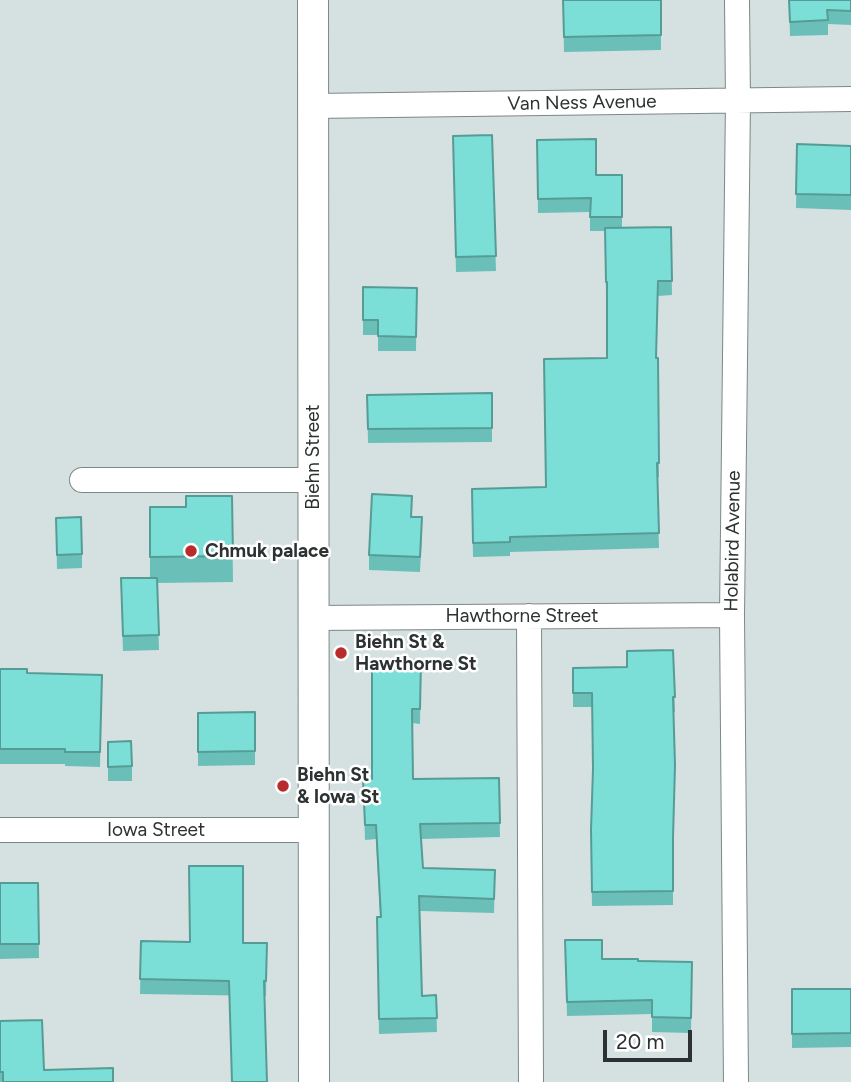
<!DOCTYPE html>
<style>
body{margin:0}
#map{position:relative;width:851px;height:1082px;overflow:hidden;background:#d4e1e0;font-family:Figtree,sans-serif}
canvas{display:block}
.scale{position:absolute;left:603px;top:1030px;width:89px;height:32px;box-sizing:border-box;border:4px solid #2c3131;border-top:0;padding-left:9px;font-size:21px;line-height:24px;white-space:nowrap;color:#2c3131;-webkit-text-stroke:5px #fff;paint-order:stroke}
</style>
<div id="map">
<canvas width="851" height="1082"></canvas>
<div class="scale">20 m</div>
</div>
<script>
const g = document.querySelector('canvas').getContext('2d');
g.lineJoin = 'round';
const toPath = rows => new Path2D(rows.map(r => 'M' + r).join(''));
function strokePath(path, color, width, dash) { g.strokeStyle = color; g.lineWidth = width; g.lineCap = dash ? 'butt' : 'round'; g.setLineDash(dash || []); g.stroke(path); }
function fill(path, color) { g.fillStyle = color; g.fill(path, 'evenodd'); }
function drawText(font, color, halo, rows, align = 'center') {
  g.font = font + ' Figtree,sans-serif'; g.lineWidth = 5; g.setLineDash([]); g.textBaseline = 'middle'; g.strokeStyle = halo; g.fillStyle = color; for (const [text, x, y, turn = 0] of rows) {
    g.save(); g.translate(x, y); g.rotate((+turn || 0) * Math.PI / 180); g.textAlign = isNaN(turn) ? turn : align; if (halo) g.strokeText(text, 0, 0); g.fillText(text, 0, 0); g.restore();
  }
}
const minor = toPath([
 [313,106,851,99],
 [82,480,313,480],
 [529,616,531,1082],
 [313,618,732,615],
 [0,830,313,830],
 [736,1082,732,615,738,101,737,0]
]);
const tertiary = toPath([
 [313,0,314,1082]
]);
strokePath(minor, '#7c8887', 26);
strokePath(tertiary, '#7c8887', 32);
strokePath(minor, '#fff', 24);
strokePath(tertiary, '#fff', 30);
fill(toPath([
 [563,0,661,0,661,50,564,52],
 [789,0,851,0,851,25,828,24,828,35,790,36],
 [492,135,496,271,456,272,453,151],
 [537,140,596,175,622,175,622,228,671,227,672,295,658,296,656,358,658,358,659,477,657,477,659,548,510,552,510,556,473,557,472,503,545,487,607,358,607,296,606,296,605,231,590,231,590,212,538,213],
 [797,144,851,146,851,210,796,208],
 [363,287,417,288,416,351,378,351,378,335,363,335],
 [492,393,492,442,368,443,367,395],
 [232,496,233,582,157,583,159,650,123,651,121,593,150,578,150,507,186,507],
 [412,517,422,532,420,572,369,570,369,555],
 [56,518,82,554,82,568,57,569],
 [673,650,675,712,673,712,673,905,592,906,591,844,593,772,592,707,573,707,573,668,627,667],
 [421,660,420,724,412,723,413,779,499,778,500,837,421,839,423,868,495,870,494,913,420,911,422,996,436,995,437,1032,379,1034,377,917,380,917,376,839,365,840,363,779,372,779],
 [0,669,27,673,102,675,100,767,65,766,65,764,0,764],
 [198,713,255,751,255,765,198,766],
 [108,742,132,766,132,781,108,781],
 [0,883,38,883,39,958,0,959],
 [565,940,602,959,692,962,691,1033,652,1032,652,1014,567,1016],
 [141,941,267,943,266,996,140,994],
 [792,989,851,989,851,1047,792,1048],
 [0,1021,44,1070,113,1082,0,1082]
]), '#6ac0b9');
const building = toPath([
 [563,0,661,0,661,35,564,37,563,0],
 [789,0,851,0,851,11,827,10,828,20,790,22,789,0],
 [492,135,496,256,456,257,453,136,492,135],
 [596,139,596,175,622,175,622,217,590,217,591,198,538,199,537,140,596,139],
 [797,144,851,146,851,195,796,194,797,144],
 [671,227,672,281,658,281,656,358,658,358,659,463,657,463,659,533,510,537,510,542,473,543,472,489,546,487,544,359,607,358,607,282,606,282,605,228,671,227],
 [363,287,417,288,416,337,378,336,378,320,363,320,363,287],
 [492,393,492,428,368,429,367,395,492,393],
 [372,494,412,496,411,517,422,517,420,557,369,555,372,494],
 [186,496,232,496,233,556,150,557,150,507,186,507,186,496],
 [81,517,82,554,57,555,56,518,81,517],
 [121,578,157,578,159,635,123,636,121,578],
 [673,650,675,697,673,697,675,765,673,838,673,891,592,892,591,830,593,769,592,693,573,693,573,668,627,667,627,651,673,650],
 [372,659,421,660,420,709,412,709,413,779,499,778,500,823,420,824,423,868,495,870,494,899,419,896,422,996,436,995,437,1018,379,1019,377,917,381,917,376,825,365,825,363,779,372,779,372,659],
 [0,669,27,669,27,673,102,675,100,752,65,752,65,749,0,749,0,669],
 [255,712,255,751,198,752,198,713,255,712],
 [131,741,132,766,108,767,108,742,131,741],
 [189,866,243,866,243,943,267,943,266,981,264,981,267,1082,232,1082,229,981,140,979,141,941,190,942,189,866],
 [0,883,38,883,39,944,0,944,0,883],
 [565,940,602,940,602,959,638,959,638,961,692,962,691,1018,652,1017,652,1000,567,1002,565,940],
 [792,989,851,989,851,1033,792,1034,792,989],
 [42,1020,44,1070,113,1068,113,1082,3,1082,3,1072,0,1072,0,1021,42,1020]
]);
fill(building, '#7bdfd7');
strokePath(building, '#569c96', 2);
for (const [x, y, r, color] of [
 [191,551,7,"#ba2b2c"],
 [341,653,7,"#ba2b2c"],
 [283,786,7,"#ba2b2c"]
]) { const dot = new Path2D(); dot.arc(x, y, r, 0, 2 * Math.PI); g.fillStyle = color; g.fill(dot); strokePath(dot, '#fff', 2.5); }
drawText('19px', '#2c3131', '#fff', [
 ["Van Ness Avenue",582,103,-1],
 ["Biehn Street",313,457,-90],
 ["Holabird Avenue",733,541,-89],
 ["Hawthorne Street",522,616],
 ["Iowa Street",156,830]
]);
drawText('bold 19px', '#2c3131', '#fff', [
 ["Chmuk palace",205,551],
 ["Biehn St &",355,642],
 ["Hawthorne St",355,664],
 ["Biehn St",297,775],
 ["& Iowa St",297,797]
], 'left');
</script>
